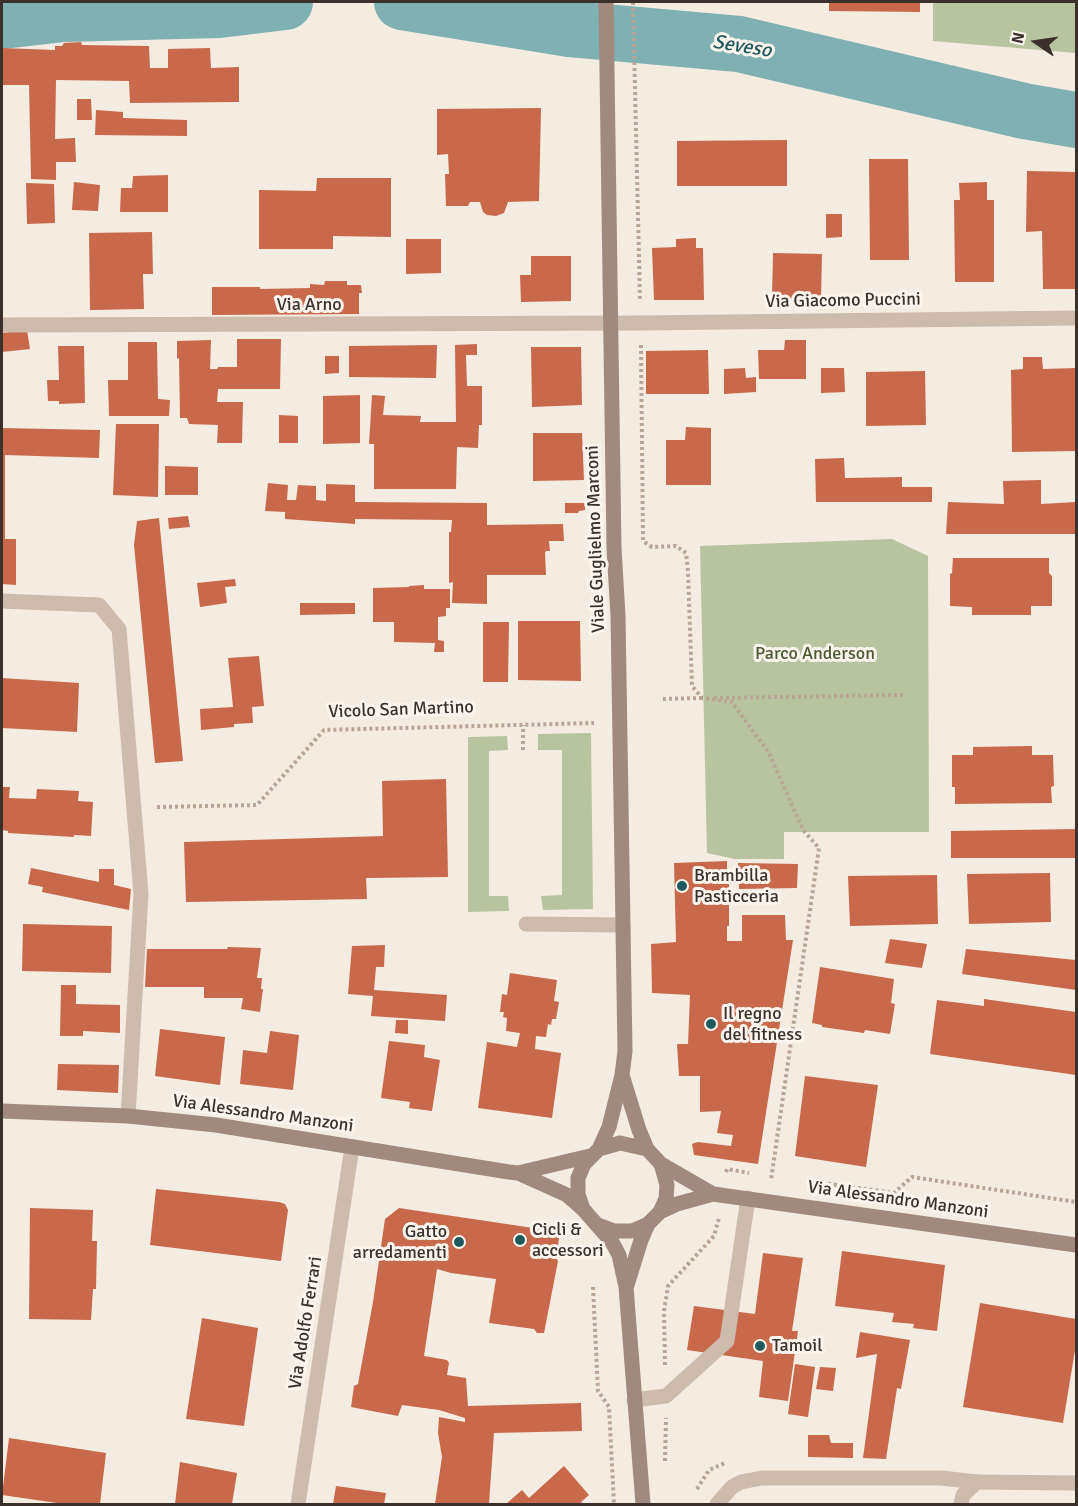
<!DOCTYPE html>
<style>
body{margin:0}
#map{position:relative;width:1078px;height:1506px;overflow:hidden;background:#f4ebe1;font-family:Signika,sans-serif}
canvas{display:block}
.frame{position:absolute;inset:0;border:3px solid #3b302b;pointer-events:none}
.north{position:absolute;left:1006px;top:12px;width:60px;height:60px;-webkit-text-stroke:4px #fbf5ee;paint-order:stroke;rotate:283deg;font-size:16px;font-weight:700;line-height:24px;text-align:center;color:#3b302b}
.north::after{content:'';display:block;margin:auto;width:21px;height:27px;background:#3b302b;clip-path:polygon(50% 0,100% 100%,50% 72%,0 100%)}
</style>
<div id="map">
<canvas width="1078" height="1506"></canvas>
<div class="frame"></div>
<div class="north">N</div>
</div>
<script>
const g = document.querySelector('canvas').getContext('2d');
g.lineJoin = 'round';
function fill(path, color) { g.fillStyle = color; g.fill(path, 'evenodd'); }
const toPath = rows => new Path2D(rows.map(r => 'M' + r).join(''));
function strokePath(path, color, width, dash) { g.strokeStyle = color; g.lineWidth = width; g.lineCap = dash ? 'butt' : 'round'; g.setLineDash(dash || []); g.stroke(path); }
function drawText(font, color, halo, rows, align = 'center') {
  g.font = font + ' Signika,sans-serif'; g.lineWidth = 6; g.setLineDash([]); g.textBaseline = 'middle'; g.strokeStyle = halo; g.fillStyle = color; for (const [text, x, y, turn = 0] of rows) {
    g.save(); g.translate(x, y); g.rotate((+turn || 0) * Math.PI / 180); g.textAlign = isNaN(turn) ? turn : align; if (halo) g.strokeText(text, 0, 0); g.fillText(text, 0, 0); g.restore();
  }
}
fill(toPath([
 [933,2,1076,2,1076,53,933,41],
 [892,539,928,556,929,832,784,832,784,859,735,859,707,853,700,546],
 [591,733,593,909,543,910,541,896,562,895,562,750,538,750,538,734],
 [507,736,508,750,489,751,489,896,508,896,509,911,468,912,468,737]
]), '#b8c4a0');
strokePath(toPath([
 [402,2,570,29,739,44,1024,111,1076,120],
 [2,21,64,14,219,10,285,2]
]), '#7fb0b2', 56);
fill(toPath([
 [829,2,920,2,920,12,829,11],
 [81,42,82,45,149,46,150,68,168,68,168,49,210,48,211,68,239,67,239,102,130,103,129,81,56,80,55,139,75,138,76,162,56,162,56,180,31,179,29,85,2,85,2,48,55,50,55,46,62,46,64,43],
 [77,99,91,99,92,120,77,120],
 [541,108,539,201,508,202,504,213,496,216,487,215,483,212,480,202,470,202,468,206,446,206,445,174,449,174,448,154,437,155,437,109],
 [96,110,123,112,123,118,187,120,187,136,95,135],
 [787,140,787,186,677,186,677,141],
 [869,159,908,159,909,260,870,260],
 [1027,171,1076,172,1076,289,1043,289,1042,231,1026,232],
 [168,175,168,212,120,212,121,188,132,188,133,176],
 [317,178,391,178,391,237,333,236,333,249,259,249,259,190,316,191],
 [74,182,100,185,98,211,72,210],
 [987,182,987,200,994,200,994,282,955,282,954,200,960,200,959,183],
 [26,183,54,184,55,223,27,224],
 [826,214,842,214,842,237,826,238],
 [152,232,153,274,143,274,144,309,90,310,89,233],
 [696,238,696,248,703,248,704,300,654,300,652,248,676,247,676,239],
 [406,239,441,239,441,273,406,274],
 [773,253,822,254,821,300,772,298],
 [531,256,571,256,571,301,521,302,520,275,531,275],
 [325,281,347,281,347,285,361,285,362,293,359,293,359,314,212,315,212,287,260,287,260,289,310,288,310,284,324,285],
 [27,330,30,349,2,352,2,333],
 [237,339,281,339,280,389,218,389,217,402,243,402,242,443,217,443,218,425,189,424,187,418,180,418,179,358,177,359,177,341,211,340,210,369,217,369,218,367,237,367],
 [785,340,806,340,806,379,759,379,758,350,784,350],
 [128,342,157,342,158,399,170,400,169,416,109,416,108,380,128,380],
 [477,344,477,355,466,355,467,386,482,386,482,425,479,425,478,448,457,447,456,489,374,489,374,444,369,444,372,395,385,396,383,415,421,416,420,422,456,422,455,345],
 [437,345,436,378,349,377,349,346],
 [58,346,84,346,85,403,59,404,59,401,48,401,47,380,59,380],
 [531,347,581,347,582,405,532,407],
 [708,350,709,394,646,394,646,351],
 [325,356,339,356,339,373,325,374],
 [1023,357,1042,357,1043,369,1076,368,1076,451,1012,452,1011,370,1023,369],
 [745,368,746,378,756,377,756,392,724,394,724,369],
 [821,368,844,368,845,392,821,393],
 [925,371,926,425,866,426,866,372],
 [360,395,360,443,323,444,323,396],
 [279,415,298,416,298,443,279,443],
 [116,424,159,424,158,497,113,495],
 [686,427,711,428,711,485,666,485,666,440,685,440],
 [2,428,100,430,99,458,5,455,5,539,16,539,16,585,2,584],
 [533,433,582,433,584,480,533,481],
 [844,458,845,478,902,477,902,487,932,487,932,502,816,502,815,459],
 [165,466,198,467,198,495,165,495],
 [1041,480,1041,504,1076,502,1076,534,946,534,948,502,1004,504,1003,481],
 [268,483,288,485,287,500,296,500,298,485,316,486,316,500,326,501,326,484,355,485,355,502,487,503,487,525,563,524,564,541,549,541,550,551,546,551,545,553,546,575,487,575,487,604,452,603,453,582,449,583,449,532,451,532,452,520,355,519,355,524,285,519,285,512,265,511],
 [565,503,585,503,585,510,579,511,578,513,565,513],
 [188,516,190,527,169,529,168,518],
 [159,518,183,761,155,763,134,545,137,521],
 [953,558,1049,558,1049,573,1052,576,1052,606,1031,606,1031,615,972,615,972,607,950,606,950,574,952,573],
 [235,579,236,586,225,587,227,603,200,607,197,583],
 [424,585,424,589,450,589,450,608,446,608,446,616,438,617,438,640,444,641,444,652,434,652,435,643,394,642,394,622,373,622,373,588,409,587,409,586],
 [300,603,355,603,355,614,300,615],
 [518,621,580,621,581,681,518,680],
 [483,622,509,622,508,682,483,682],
 [259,656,264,706,252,707,253,723,234,724,234,727,201,730,200,709,233,707,228,658],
 [2,678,79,683,77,732,2,728],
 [1032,746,1032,755,1053,755,1054,786,1051,787,1052,803,955,804,955,787,952,787,952,755,973,755,973,747],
 [446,779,448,877,366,878,367,899,186,902,184,842,383,836,382,781],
 [2,787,10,787,9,798,36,799,37,789,79,791,78,801,93,802,91,836,74,835,74,837,8,833,8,831,2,830],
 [1076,829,1076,858,951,858,951,831],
 [727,861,727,877,729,877,729,926,727,926,727,941,742,941,742,915,785,915,786,940,793,940,758,1164,694,1155,692,1144,698,1142,731,1146,733,1135,717,1133,721,1111,700,1112,700,1076,679,1076,677,1044,688,1044,690,995,652,993,651,944,676,942,674,863],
 [738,863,798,864,797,888,739,889],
 [31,868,99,882,99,869,114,869,114,885,131,889,129,910,42,892,43,887,28,884],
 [1050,873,1051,922,969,924,967,874],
 [937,875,938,924,850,926,848,876],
 [23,924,112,926,111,973,22,971],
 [890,939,927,944,922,968,885,963],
 [385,945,384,967,376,967,374,990,447,995,445,1021,371,1016,373,996,348,994,352,946],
 [227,947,261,948,257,978,262,978,261,989,263,989,260,1012,241,1009,243,998,204,998,204,987,145,987,147,949,228,949],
 [966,949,1076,960,1076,990,962,974],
 [820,967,894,979,891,1003,895,1004,890,1034,865,1030,864,1033,822,1027,822,1025,812,1023],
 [510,973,557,980,554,1001,559,1002,556,1019,552,1019,551,1025,548,1024,546,1037,536,1036,535,1049,561,1053,552,1118,478,1108,487,1042,517,1047,520,1033,506,1031,507,1018,503,1017,504,1012,500,1012,502,994,507,995],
 [61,985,76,985,76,1004,120,1005,120,1033,83,1031,83,1036,60,1036],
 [984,999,1076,1012,1076,1075,930,1054,937,1000,984,1006],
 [396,1020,408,1020,408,1034,395,1033],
 [160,1029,225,1037,220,1085,155,1076],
 [270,1031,299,1035,293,1090,240,1084,243,1050,267,1053],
 [389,1041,425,1045,424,1057,440,1060,432,1111,409,1108,410,1102,381,1098],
 [58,1064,119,1065,118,1093,57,1090],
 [805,1076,878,1085,866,1167,795,1156],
 [156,1189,279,1202,285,1204,288,1210,281,1261,150,1245],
 [30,1208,93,1210,92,1241,97,1241,96,1289,93,1289,91,1320,29,1319],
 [399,1208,560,1232,556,1258,558,1261,544,1333,537,1333,534,1329,489,1323,496,1279,451,1273,437,1269,424,1356,447,1360,449,1363,447,1375,466,1378,468,1406,581,1403,582,1431,494,1433,489,1504,435,1504,442,1457,438,1433,439,1417,465,1422,465,1418,439,1410,402,1405,398,1416,351,1407,354,1386,358,1384,373,1302,385,1219],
 [842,1251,945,1265,937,1331,913,1328,914,1324,892,1322,894,1313,835,1306],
 [763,1253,803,1258,792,1331,798,1331,788,1401,759,1397,763,1361,687,1350,694,1306,755,1314],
 [980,1303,1076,1319,1076,1344,1063,1423,963,1407],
 [202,1318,258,1328,244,1426,186,1419],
 [860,1332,910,1340,901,1389,897,1388,886,1459,863,1458,877,1354,856,1358],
 [795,1364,815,1367,808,1417,788,1414],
 [820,1367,836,1368,833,1391,816,1389],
 [808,1435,829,1435,831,1443,853,1443,853,1458,808,1457],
 [9,1438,106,1453,100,1504,64,1504,2,1495],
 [180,1462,237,1473,232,1504,175,1504],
 [564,1466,589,1495,581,1502,583,1504,506,1504,522,1490,529,1498],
 [336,1486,386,1493,384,1504,333,1504]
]), '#c8694b');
strokePath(toPath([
 [633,2,640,302],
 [641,345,643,541,652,547,676,546,686,553,688,571,692,686,702,698,732,702,769,753,803,830,819,848,771,1180],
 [714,698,904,695],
 [663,699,701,698],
 [523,750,523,725],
 [157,807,257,805,324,730,594,723],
 [726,1172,727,1169,749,1173],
 [816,1182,894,1193,912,1177,1076,1202],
 [593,1287,598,1391,609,1407,614,1504],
 [665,1365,664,1311,668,1286,714,1236,719,1218],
 [665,1461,666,1418],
 [697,1489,709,1470,725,1463]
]), '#b9a596', 4, [3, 3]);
strokePath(toPath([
 [526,924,623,925],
 [634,1400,666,1396,727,1341,748,1198],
 [717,1504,732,1487,741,1482,762,1478,941,1478,977,1482],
 [961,1504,963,1495,977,1482]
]), '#cdbbac', 15);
strokePath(toPath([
 [2,325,641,323,1076,318],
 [2,601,99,605,119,629,141,894,128,1116],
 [977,1482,1076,1483],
 [298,1504,352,1147]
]), '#cdbbac', 15);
strokePath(toPath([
 [622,1075,639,1130,647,1149,661,1164,667,1185,666,1199,660,1212,648,1224,641,1240,627,1285],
 [2,1111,128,1116,216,1125,509,1172,518,1173,590,1156],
 [599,1149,609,1127,622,1075,625,1051,618,616,614,548,611,346,606,2],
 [661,1164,713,1194],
 [518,1173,567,1195,583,1209],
 [660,1212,677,1204,713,1194,1076,1245],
 [598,1225,614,1231,632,1231,648,1224],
 [643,1504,626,1287,619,1255,612,1242,583,1209,578,1194,578,1178,584,1164,599,1149,620,1143,647,1149]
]), '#a18a7d', 15);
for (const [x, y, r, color] of [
 [682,886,6,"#1f5a5e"],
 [711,1024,6,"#1f5a5e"],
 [520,1240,6,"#1f5a5e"],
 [459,1242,6,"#1f5a5e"],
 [760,1346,6,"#1f5a5e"]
]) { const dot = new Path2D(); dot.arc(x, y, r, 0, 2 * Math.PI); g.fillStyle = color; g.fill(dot); strokePath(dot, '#fbf5ee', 2); }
drawText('18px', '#3b302b', '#fbf5ee', [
 ["Via Giacomo Puccini",843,301,-1],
 ["Via Arno",309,305],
 ["Viale Guglielmo Marconi",596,539,-92],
 ["Vicolo San Martino",401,710,-2],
 ["Via Alessandro Manzoni",263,1114,8],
 ["Via Alessandro Manzoni",898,1200,8],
 ["Via Adolfo Ferrari",306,1323,-81]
]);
drawText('18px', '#4a5a2e', '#fbf5ee', [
 ["Parco Anderson",815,654]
]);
drawText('18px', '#3b302b', '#fbf5ee', [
 ["Brambilla",694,876],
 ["Pasticceria",694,897],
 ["Il regno",723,1014],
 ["del fitness",723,1035],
 ["Cicli &",532,1230],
 ["accessori",532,1251],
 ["Gatto",447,1232,"right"],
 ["arredamenti",447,1253,"right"],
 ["Tamoil",772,1346]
], 'left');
drawText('italic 20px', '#1f5a5e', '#fbf5ee', [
 ["Seveso",742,47,9]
]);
</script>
